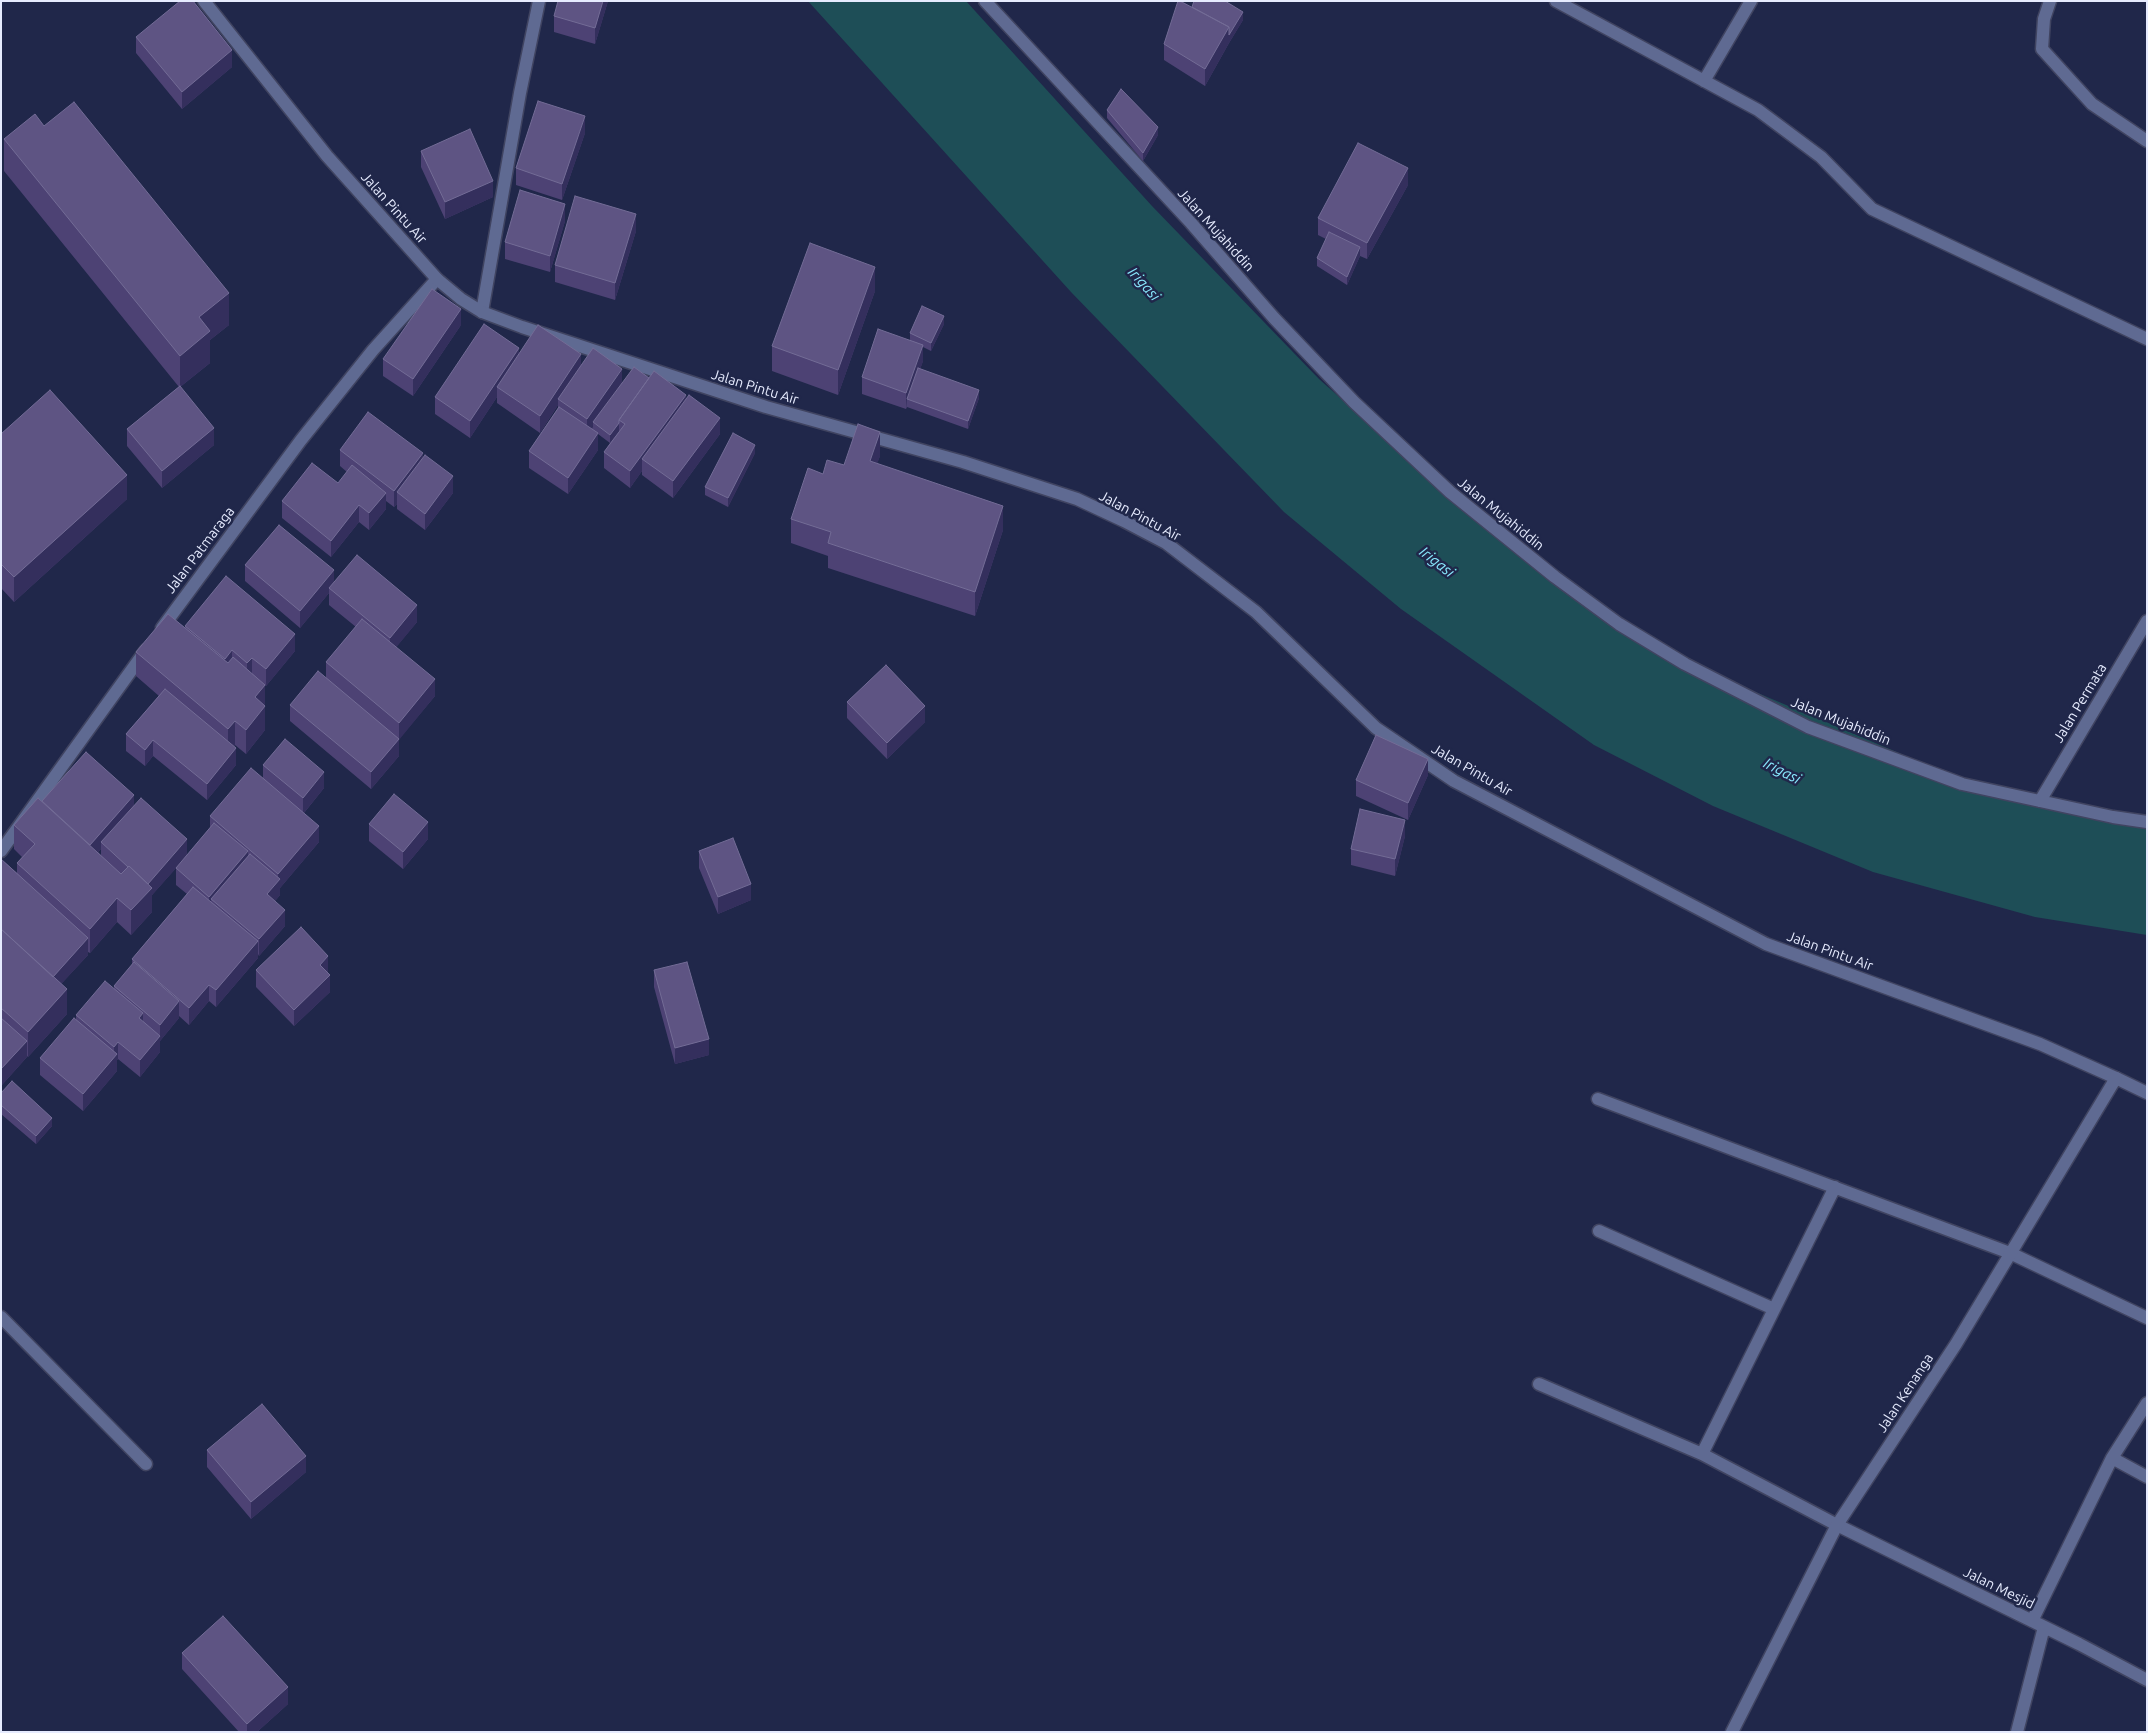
<!DOCTYPE html>
<style>
body{margin:0}
#map{position:relative;width:2148px;height:1733px;overflow:hidden;background:#20274a;font-family:Ubuntu,sans-serif}
canvas{display:block}
.frame{position:absolute;inset:0;border:2px solid #e6ebfe;pointer-events:none}
</style>
<div id="map">
<canvas width="2148" height="1733"></canvas>
<div class="frame"></div>
</div>
<script>
const g = document.querySelector('canvas').getContext('2d');
g.lineJoin = 'round';
function fill(path, color) { g.fillStyle = color; g.fill(path, 'evenodd'); }
const toPath = rows => new Path2D(rows.map(r => 'M' + r).join(''));
function strokePath(path, color, width, dash) { g.strokeStyle = color; g.lineWidth = width; g.lineCap = dash ? 'butt' : 'round'; g.setLineDash(dash || []); g.stroke(path); }
function drawText(font, color, halo, rows, align = 'center') {
  g.font = font + ' Ubuntu,sans-serif'; g.lineWidth = 5; g.setLineDash([]); g.textBaseline = 'middle'; g.strokeStyle = halo; g.fillStyle = color; for (const [text, x, y, turn = 0] of rows) {
    g.save(); g.translate(x, y); g.rotate((+turn || 0) * Math.PI / 180); g.textAlign = isNaN(turn) ? turn : align; if (halo) g.strokeText(text, 0, 0); g.fillText(text, 0, 0); g.restore();
  }
}
fill(toPath([
 [808,1,966,1,1152,206,1319,379,1501,541,1652,648,1939,770,2067,809,2147,825,2147,935,2035,917,1873,872,1713,806,1594,745,1401,609,1284,512,1071,292]
]), '#1e4e57');
const street = toPath([
 [985,1,1191,223,1274,318,1354,402,1450,492,1555,577,1619,624,1685,664,1808,727,1962,784,2113,817,2147,822],
 [1556,1,1758,110,1821,157,1872,209,2147,339],
 [2050,1,2044,19,2042,49,2092,104,2147,141],
 [1704,81,1751,1],
 [482,312,520,93,539,1],
 [162,628,301,440,373,350,437,279],
 [2040,801,2147,621],
 [1,851,146,650],
 [2116,1078,2147,1093],
 [1598,1099,2010,1253,2147,1318],
 [1599,1231,1774,1309],
 [1,1317,146,1464],
 [1539,1384,1702,1454,1837,1525,2079,1644,2147,1680],
 [1702,1454,1835,1187],
 [2112,1458,2147,1477],
 [2032,1621,2112,1458,2147,1403],
 [2017,1732,2044,1627]
]);
const secondary = toPath([
 [204,1,327,156,437,279,461,299,482,312,522,327,766,407,963,462,1077,499,1124,521,1166,543,1256,612,1376,728,1454,781,1766,944,2040,1044,2116,1078,1956,1344,1837,1525,1732,1732]
]);
strokePath(street, '#404461', 15);
strokePath(secondary, '#404461', 15);
strokePath(street, '#5f6a92', 12);
strokePath(secondary, '#5f6a92', 12);
fill(toPath([
 [608,1,595,44,554,32,554,16],
 [1192,7,1243,20,1229,43,1205,86,1164,60,1164,44],
 [136,37,232,67,182,109,136,53],
 [1107,110,1158,135,1143,161,1107,118],
 [44,126,229,325,210,340,210,363,180,387,214,445,162,488,127,446,127,429,179,387,4,171,4,139],
 [585,133,562,200,516,185,516,168],
 [421,151,493,197,445,219,421,167],
 [1408,185,1367,259,1360,256,1347,285,1317,266,1317,258,1326,239,1318,235,1318,218],
 [565,221,550,272,505,259,505,242],
 [636,231,615,300,555,282,555,265],
 [875,291,838,395,772,371,772,346],
 [944,324,931,351,923,347,923,361,920,369,979,398,968,429,907,407,906,409,862,394,862,377,910,340,910,333],
 [461,325,413,396,383,376,383,359],
 [519,354,581,366,622,383,649,378,686,399,720,434,673,498,642,475,642,471,630,488,604,468,604,452,610,443,598,434,598,450,568,494,529,468,529,451,558,408,558,405,540,433,497,403,497,397,470,438,435,414,435,397],
 [1,434,127,499,14,602,1,588],
 [340,450,423,459,453,493,425,530,397,509,397,504,394,507,386,501,386,509,369,530,359,522,331,557,282,518,282,501,338,483,347,472,340,466],
 [755,453,728,507,705,495,705,487],
 [880,456,877,463,1003,530,975,616,828,568,828,556,791,543,791,519,823,474,844,465],
 [245,565,334,582,417,622,396,647,435,696,399,739,399,756,371,789,290,721,290,705,326,678,326,662,356,627,329,605,329,593,300,628,245,581],
 [185,626,295,651,266,686,265,685,265,730,246,754,235,745,234,746,236,765,207,800,153,756,145,766,126,751,126,734,159,696,136,676,136,652,185,627],
 [847,702,925,722,887,759,847,718],
 [263,765,324,788,304,813,319,842,280,888,280,895,275,901,285,926,259,956,258,954,258,958,216,1007,209,1001,189,1025,179,1016,179,1018,160,1041,160,1052,140,1077,118,1059,117,1060,117,1071,83,1111,40,1075,40,1058,76,1020,76,1015,114,988,114,986,132,965,132,959,187,894,176,885,176,868,152,895,152,912,131,935,117,922,90,953,88,952,88,955,61,984,67,1014,28,1057,27,1056,27,1057,1,1086,1,859,17,873,17,863,22,857,14,849,14,825,42,801,134,805,187,855,210,828,210,816,263,779],
 [101,849,101,855,98,852],
 [1428,775,1408,820,1356,796,1356,780],
 [369,824,428,839,403,869,369,841],
 [1405,836,1395,876,1351,865,1351,849],
 [699,851,751,900,718,914,699,868],
 [256,970,328,973,330,992,294,1026,256,987],
 [654,970,709,1055,675,1064,654,987],
 [1,1093,52,1126,36,1144,1,1114],
 [207,1450,306,1472,251,1519,207,1467],
 [182,1653,288,1704,257,1732,239,1732,182,1669]
]), '#4d4274');
fill(toPath([
 [603,1,608,1,595,44,595,28],
 [1243,12,1243,20,1229,43,1205,86,1205,69,1229,27],
 [232,50,232,67,182,109,182,92],
 [585,116,585,133,562,200,562,184],
 [1158,127,1158,135,1143,161,1143,153],
 [1408,168,1408,185,1367,259,1367,243],
 [493,181,493,197,445,219,445,202],
 [565,204,565,221,550,272,550,256],
 [636,214,636,231,615,300,615,283],
 [1360,247,1360,256,1347,285,1347,277],
 [875,267,875,291,838,395,838,370],
 [229,293,229,325,210,340,210,363,180,387,180,356,199,317],
 [461,309,461,325,413,396,413,379],
 [944,316,944,324,931,351,931,343],
 [923,345,923,361,910,400,907,399,906,409,906,393],
 [519,348,519,364,497,387,497,397,470,438,470,421],
 [581,354,581,371,558,399,558,405,540,433,540,416],
 [622,369,622,385,593,422,593,427,587,436,587,419],
 [979,390,979,398,968,429,968,421],
 [686,395,686,412,642,459,642,471,630,488,630,471],
 [720,418,720,434,673,498,673,481],
 [619,423,619,432,610,443,610,435],
 [214,428,214,445,162,488,162,471],
 [880,432,880,456,870,485,870,461],
 [598,433,598,450,568,494,568,478],
 [755,445,755,453,728,507,728,498],
 [423,453,423,470,397,492,397,504,394,507,394,491],
 [127,475,127,499,14,602,14,577],
 [453,476,453,493,425,530,425,514],
 [386,493,386,509,369,530,369,513],
 [359,505,359,522,331,557,331,541],
 [1003,506,1003,530,975,616,975,592],
 [334,570,334,587,329,588,329,593,300,628,300,611],
 [417,605,417,622,390,655,390,638],
 [295,634,295,651,266,686,266,669],
 [232,650,232,667,225,676,225,659],
 [252,658,252,674,247,680,247,663],
 [435,679,435,696,399,740,399,723],
 [265,685,265,730,246,754,246,730,255,697],
 [925,706,925,722,887,759,887,743],
 [235,721,235,745,228,754,228,729],
 [399,739,399,756,371,789,371,772],
 [153,740,153,756,145,766,145,750],
 [236,748,236,765,207,800,207,784],
 [1428,759,1428,775,1408,820,1408,803],
 [324,772,324,788,303,814,303,798],
 [134,795,134,812,101,842,101,849,89,863,89,847],
 [1405,820,1405,836,1395,876,1395,859],
 [428,822,428,839,403,869,403,852],
 [319,826,319,842,280,888,280,895,267,911,267,894,278,881,278,874],
 [187,839,187,856,152,895,152,912,131,935,131,910,147,884],
 [248,851,248,868,211,899,211,912,209,914,209,897],
 [751,884,751,900,718,914,718,897],
 [117,898,117,922,90,953,90,929],
 [285,910,285,926,259,956,259,939],
 [88,938,88,955,53,993,53,977],
 [258,941,258,958,216,1007,216,990],
 [328,956,328,973,320,965],
 [330,975,330,992,294,1026,294,1010],
 [209,985,209,1001,189,1025,189,1008],
 [67,989,67,1014,28,1057,28,1032],
 [179,1001,179,1018,160,1041,160,1052,140,1077,140,1060,160,1036,160,1025],
 [143,1013,143,1029,139,1018],
 [709,1039,709,1055,675,1064,675,1048],
 [27,1041,27,1057,1,1086,1,1069],
 [118,1042,118,1059,117,1060,117,1071,83,1111,83,1094,114,1057,114,1047],
 [52,1118,52,1126,36,1144,36,1136],
 [306,1456,306,1472,251,1519,251,1502],
 [288,1687,288,1704,257,1732,247,1732,247,1724]
]), '#342f5d');
const building = toPath([
 [180,1,193,1,232,50,182,92,136,37,180,1],
 [558,1,603,1,595,28,554,16,558,1],
 [1178,1,1180,1,1229,27,1205,69,1164,44,1178,1],
 [1194,1,1225,1,1243,12,1229,35,1229,27,1192,7,1194,1],
 [1121,89,1158,127,1143,153,1107,110,1121,89],
 [538,101,585,116,562,184,516,168,538,101],
 [74,102,229,293,199,317,210,331,180,356,4,139,35,114,44,126,74,102],
 [470,129,493,181,445,202,421,151,470,129],
 [1358,143,1408,168,1367,243,1318,218,1358,143],
 [520,190,565,204,550,256,505,242,520,190],
 [575,196,636,214,615,283,555,265,575,196],
 [1329,232,1360,247,1347,277,1317,258,1329,232],
 [810,243,875,267,838,370,772,346,810,243],
 [432,289,461,309,413,379,383,359,432,289],
 [922,306,944,316,931,343,910,333,922,306],
 [484,324,519,348,470,421,435,397,484,324],
 [538,325,581,354,540,416,497,387,538,325],
 [878,329,923,345,906,393,862,377,878,329],
 [593,348,622,369,587,419,558,399,593,348],
 [634,367,649,378,619,420,619,423,610,435,593,422,634,367],
 [918,368,979,390,968,421,907,399,918,368],
 [654,371,686,395,630,471,604,452,625,424,619,420,654,371],
 [180,386,214,428,162,471,127,429,180,386],
 [50,390,127,475,14,577,1,564,1,434,50,390],
 [689,395,720,418,673,481,642,459,689,395],
 [559,407,598,433,568,478,529,451,559,407],
 [368,412,423,453,394,491,340,450,368,412],
 [858,424,880,432,870,461,1003,506,975,592,828,543,831,532,791,519,808,468,823,474,827,460,844,465,858,424],
 [733,433,755,445,728,498,705,487,733,433],
 [425,455,453,476,425,514,397,492,425,455],
 [312,463,338,483,352,465,386,493,369,513,359,505,331,541,282,501,312,463],
 [279,525,334,570,300,611,245,565,279,525],
 [357,555,417,605,390,638,329,588,357,555],
 [226,576,295,634,266,669,252,658,247,663,232,650,225,659,185,626,226,576],
 [168,614,228,663,233,657,265,685,255,697,265,706,246,730,235,721,228,729,136,652,168,614],
 [362,619,435,679,399,723,326,662,362,619],
 [886,665,925,706,887,743,847,702,886,665],
 [318,671,399,739,371,772,290,705,318,671],
 [165,689,236,748,207,784,153,740,145,750,126,734,165,689],
 [1376,735,1428,759,1408,803,1356,780,1376,735],
 [285,739,324,772,303,798,263,765,285,739],
 [86,752,134,795,90,845,42,801,86,752],
 [251,768,319,826,278,874,210,816,251,768],
 [394,794,428,822,403,852,369,824,394,794],
 [38,798,121,874,129,866,152,888,131,910,117,898,90,929,17,863,35,844,14,825,38,798],
 [141,798,187,839,148,884,129,866,128,867,101,842,141,798],
 [1360,809,1405,820,1395,859,1351,849,1360,809],
 [214,823,248,851,209,897,176,868,214,823],
 [733,838,751,884,718,897,699,851,733,838],
 [250,854,280,879,267,894,285,910,259,939,211,899,250,854],
 [1,859,88,938,53,977,1,929,1,859],
 [193,887,258,941,216,990,209,985,189,1008,132,959,193,887],
 [301,927,328,956,320,965,330,975,294,1010,256,970,301,927],
 [1,929,67,989,28,1032,1,1008,1,929],
 [134,962,179,1001,160,1025,114,986,134,962],
 [687,962,709,1039,675,1048,654,970,687,962],
 [105,981,143,1013,139,1018,160,1036,140,1060,118,1042,114,1047,76,1015,105,981],
 [1,1018,27,1041,1,1069,1,1018],
 [74,1018,117,1054,83,1094,40,1058,74,1018],
 [12,1081,52,1118,36,1136,1,1105,1,1093,12,1081],
 [262,1404,306,1456,251,1502,207,1450,262,1404],
 [223,1616,288,1687,247,1724,182,1653,223,1616]
]);
fill(building, '#5e5483');
strokePath(building, '#736c96', 1);
drawText('14px', '#e6ebfe', '#20274a', [
 ["Jalan Pintu Air",394,208,48],
 ["Jalan Mujahiddin",1216,230,48],
 ["Jalan Pintu Air",755,387,17],
 ["Jalan Mujahiddin",1501,514,39],
 ["Jalan Pintu Air",1140,516,28],
 ["Jalan Patmaraga",200,550,-53],
 ["Jalan Permata",2080,703,-59],
 ["Jalan Mujahiddin",1841,721,22],
 ["Jalan Pintu Air",1472,770,30],
 ["Jalan Pintu Air",1830,951,20],
 ["Jalan Kenanga",1905,1393,-57],
 ["Jalan Mesjid",1999,1588,26]
]);
drawText('italic 15px', '#88e8fd', '#20274a', [
 ["Irigasi",1144,284,48],
 ["Irigasi",1437,562,38],
 ["Irigasi",1782,771,27]
]);
</script>
